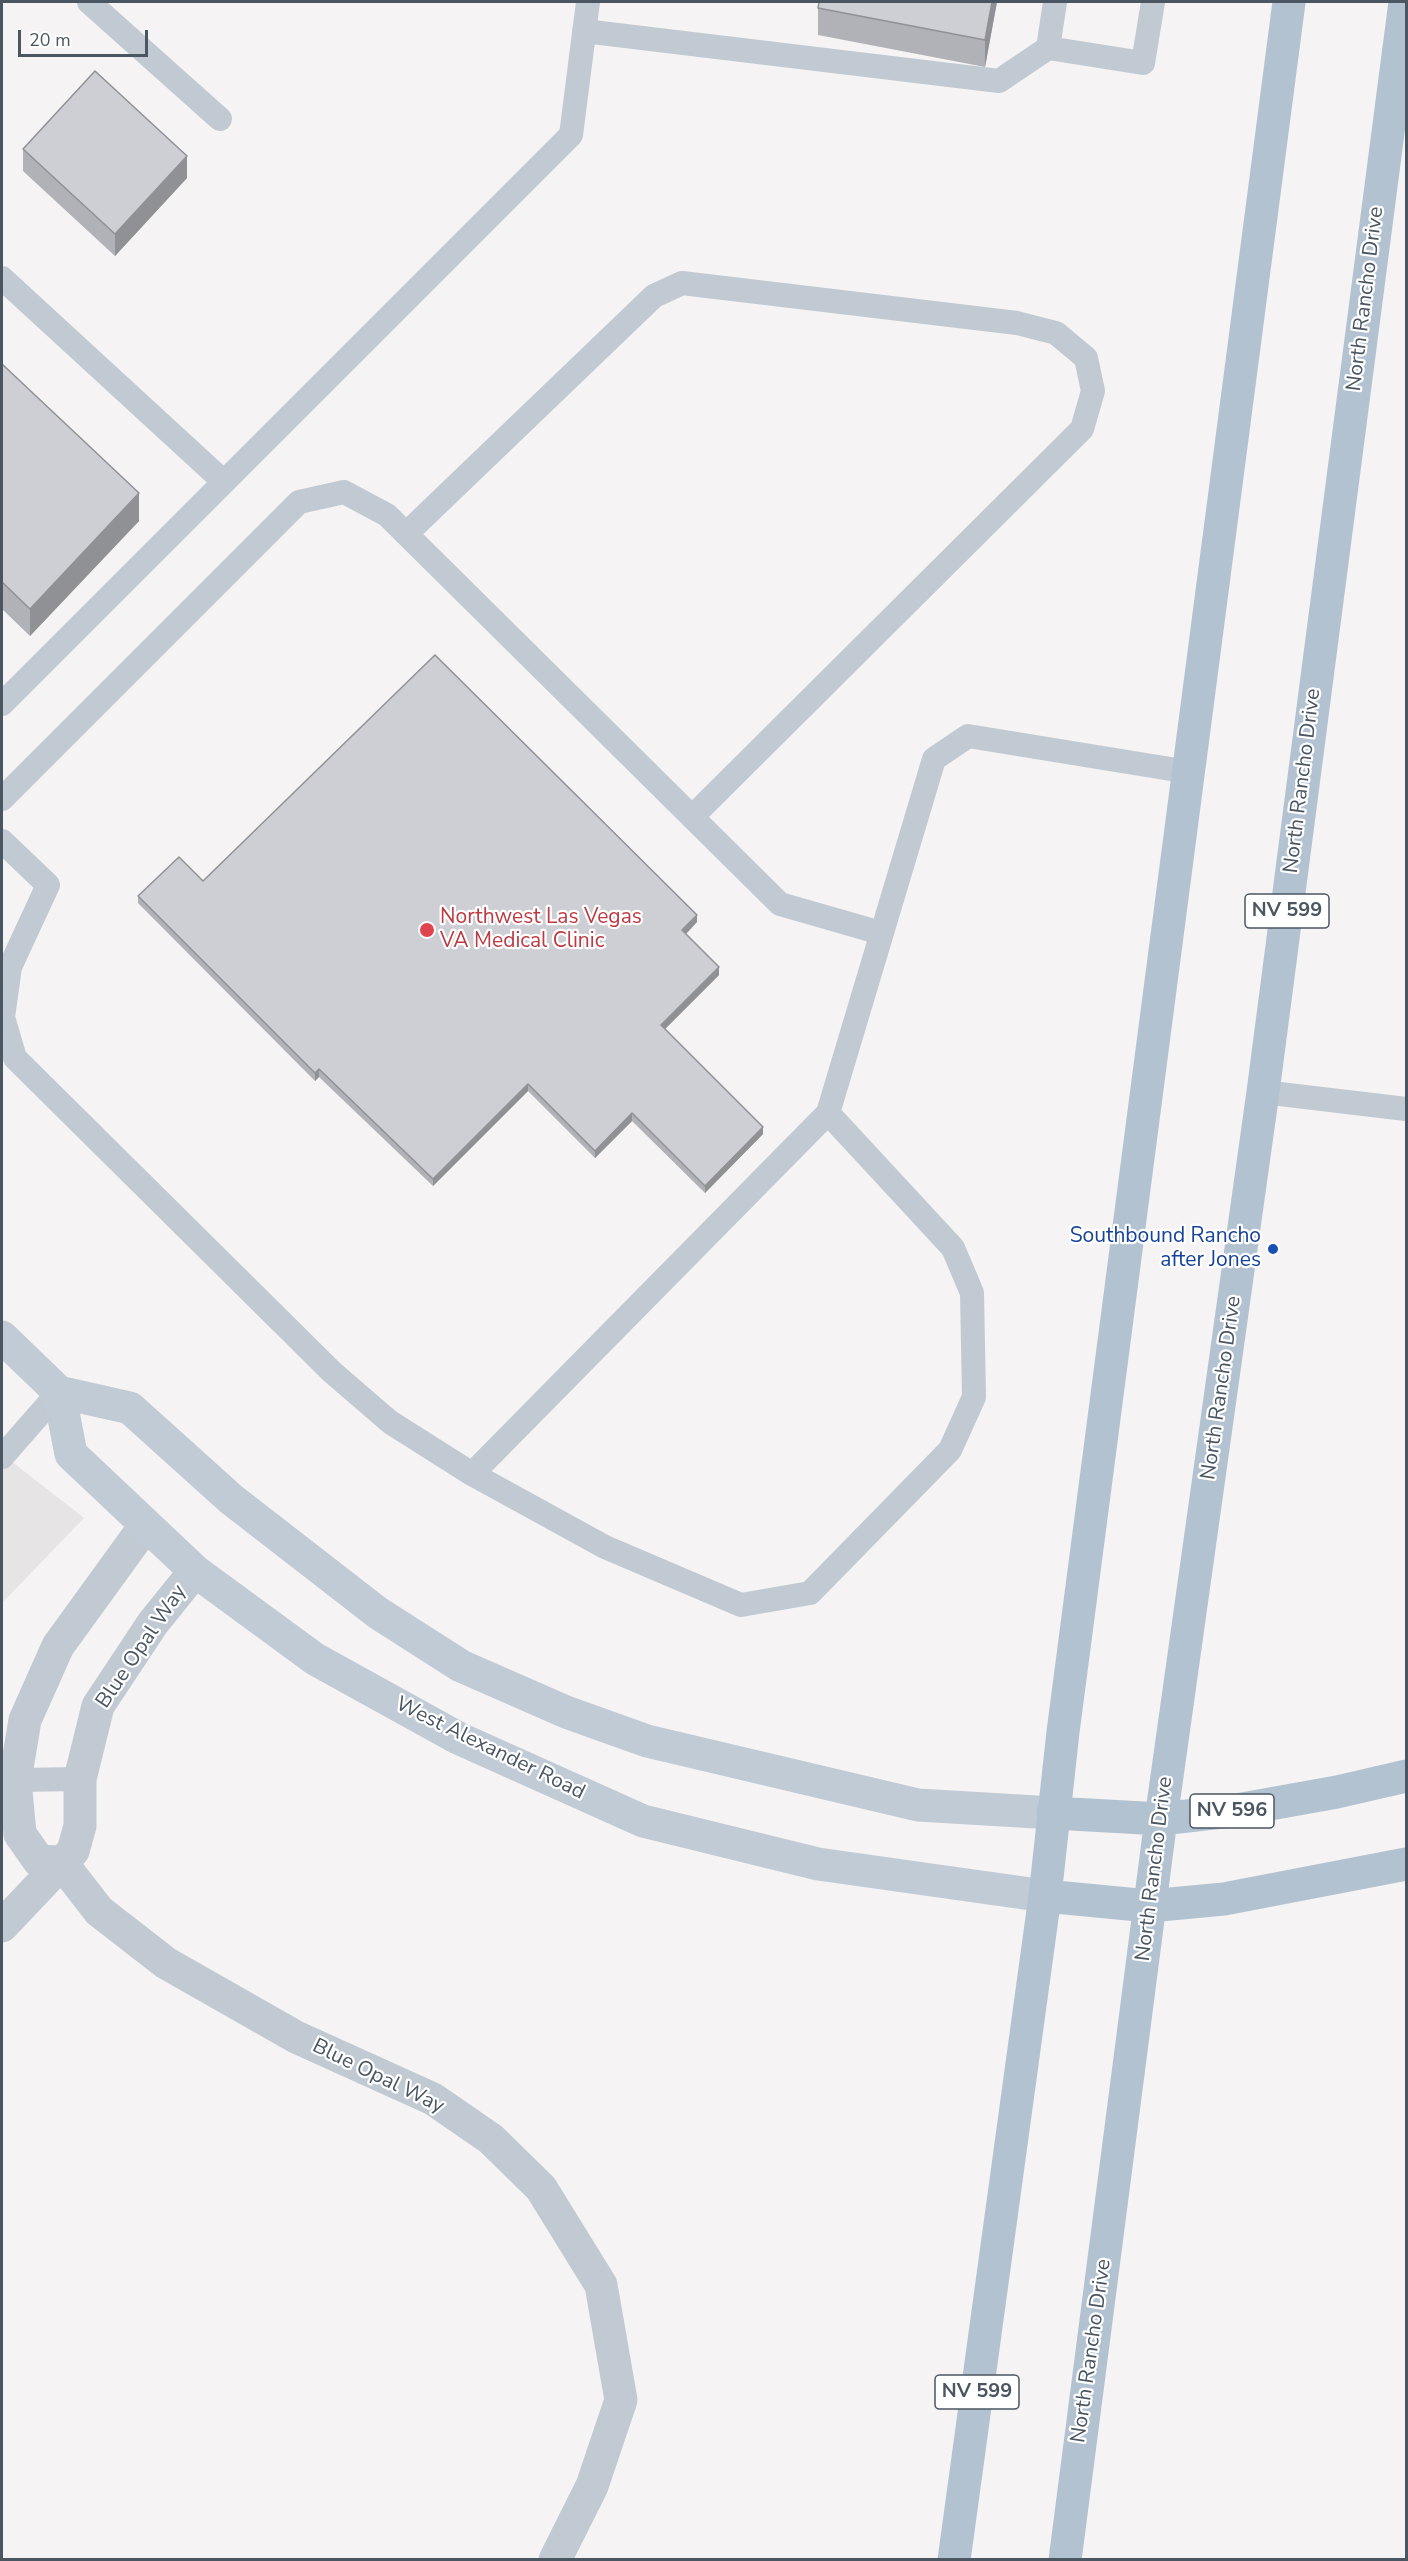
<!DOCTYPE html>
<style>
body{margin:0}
#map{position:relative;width:1408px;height:2561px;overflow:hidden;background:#f5f3f3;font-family:"Nunito Sans",sans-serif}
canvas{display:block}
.frame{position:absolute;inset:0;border:3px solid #4a5661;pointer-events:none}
.scale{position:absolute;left:18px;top:30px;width:130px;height:27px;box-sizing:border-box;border:3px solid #4a5661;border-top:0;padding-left:8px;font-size:18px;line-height:21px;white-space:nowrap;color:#4a5661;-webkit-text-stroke:4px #fff;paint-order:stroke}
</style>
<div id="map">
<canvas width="1408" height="2561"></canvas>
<div class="frame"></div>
<div class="scale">20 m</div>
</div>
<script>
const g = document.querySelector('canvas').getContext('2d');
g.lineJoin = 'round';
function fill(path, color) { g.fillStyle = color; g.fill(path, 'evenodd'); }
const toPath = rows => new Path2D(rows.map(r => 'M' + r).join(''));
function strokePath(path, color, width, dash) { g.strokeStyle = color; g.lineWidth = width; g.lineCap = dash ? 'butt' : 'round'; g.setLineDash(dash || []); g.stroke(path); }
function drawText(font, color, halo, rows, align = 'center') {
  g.font = font + ' "Nunito Sans",sans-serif'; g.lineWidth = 4.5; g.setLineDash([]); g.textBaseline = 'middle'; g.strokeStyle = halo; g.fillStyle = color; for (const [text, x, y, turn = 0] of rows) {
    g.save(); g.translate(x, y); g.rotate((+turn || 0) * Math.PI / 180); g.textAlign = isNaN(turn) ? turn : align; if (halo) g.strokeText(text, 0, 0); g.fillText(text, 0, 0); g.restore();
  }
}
fill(toPath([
 [2,1454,84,1518,2,1603]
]), '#e6e4e5');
strokePath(toPath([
 [89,2,220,119],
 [1055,2,1048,48,1143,63,1153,2],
 [584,31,999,81,1048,48],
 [2,278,224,482],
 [406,534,654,296,682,283,1017,323,1056,333,1086,358,1093,391,1082,429,692,817],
 [2,704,571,135,588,2],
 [2,799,299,502,344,492,387,515,780,904,881,933],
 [2,841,48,885,10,967,3,1017,15,1058,332,1372,390,1422,472,1474,828,1113,934,759,968,736,1189,772],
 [1263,1092,1406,1109],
 [2,1457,59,1392],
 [472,1474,605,1547,741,1605,810,1593,950,1450,974,1397,972,1293,953,1248,828,1113],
 [15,1780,80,1779]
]), '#c1cad2', 24);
strokePath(toPath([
 [145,1526,58,1646,25,1720,15,1780,20,1834,39,1861,61,1862,99,1911,166,1963,296,2037,433,2099,491,2139,541,2188,601,2285,621,2400,592,2486,555,2560],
 [2,1926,73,1851,80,1826,80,1779,98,1706,153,1623,195,1571]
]), '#c1cad2', 33);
strokePath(toPath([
 [2,1337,59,1392,130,1408,231,1499,378,1613,461,1666,566,1712,647,1741,918,1805,1053,1813],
 [59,1392,71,1454,195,1571,315,1659,458,1738,643,1821,818,1864,1045,1896]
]), '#c1cbd6', 33);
strokePath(toPath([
 [1053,1813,1161,1819,1231,1811,1337,1792,1406,1776],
 [1045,1896,1149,1906,1224,1899,1406,1864],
 [954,2560,1045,1896,1063,1732,1289,2],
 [1065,2560,1161,1819,1263,1092,1405,2]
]), '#b3c2d1', 33);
fill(toPath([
 [997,2,985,67,818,35,818,8],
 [23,149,187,178,115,256,23,171],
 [2,364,139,521,30,636,2,609],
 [203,881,697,922,686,934,719,975,665,1029,763,1134,705,1193,632,1121,595,1158,528,1091,433,1186,319,1077,315,1081,138,903,138,896]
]), '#b0b2b7');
fill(toPath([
 [992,2,997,2,985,67,985,40],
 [187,156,187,178,115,256,115,234],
 [139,493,139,521,30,636,30,609],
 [697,915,697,922,682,938,682,930],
 [719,967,719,975,661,1033,661,1025],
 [319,1069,319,1077,315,1081,315,1073],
 [528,1084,528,1091,433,1186,433,1179],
 [632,1113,632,1121,595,1158,595,1151],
 [763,1127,763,1134,705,1193,705,1186]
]), '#909195');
const building = toPath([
 [819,2,992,2,985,40,818,8,819,2],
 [95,71,187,156,115,234,23,149,95,71],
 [2,364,139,493,30,609,2,582,2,364],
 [435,655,697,915,682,930,719,967,661,1025,763,1127,705,1186,632,1113,595,1151,528,1084,433,1179,319,1069,315,1073,138,896,179,857,203,881,435,655]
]);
fill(building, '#cdcfd5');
strokePath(building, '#909195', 1.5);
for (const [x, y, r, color] of [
 [427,930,8,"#e0444e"],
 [1273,1249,6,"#1a4fb4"]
]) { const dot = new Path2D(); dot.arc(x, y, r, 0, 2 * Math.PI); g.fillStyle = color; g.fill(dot); strokePath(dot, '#fff', 2); }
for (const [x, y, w] of [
 [1287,911,84],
 [1232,1811,84],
 [977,2392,84]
]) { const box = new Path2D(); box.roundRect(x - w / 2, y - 17, w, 34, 4.5); g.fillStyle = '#fff'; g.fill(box); strokePath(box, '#4a5661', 1.5); }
drawText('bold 20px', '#4a5661', null, [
 ["NV 599",1287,911],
 ["NV 596",1232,1811],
 ["NV 599",977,2392]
]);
drawText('21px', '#4a5661', '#fff', [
 ["North Rancho Drive",1366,299,-83],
 ["North Rancho Drive",1303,781,-83],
 ["North Rancho Drive",1222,1388,-82],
 ["Blue Opal Way",142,1647,-56],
 ["West Alexander Road",490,1749,26],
 ["North Rancho Drive",1155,1869,-83],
 ["Blue Opal Way",378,2077,26],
 ["North Rancho Drive",1092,2351,-82]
]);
drawText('21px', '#be3a42', '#fff', [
 ["Northwest Las Vegas",440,918],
 ["VA Medical Clinic",440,942]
], 'left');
drawText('21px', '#164399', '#fff', [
 ["Southbound Rancho",1261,1237],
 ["after Jones",1261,1261]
], 'right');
</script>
